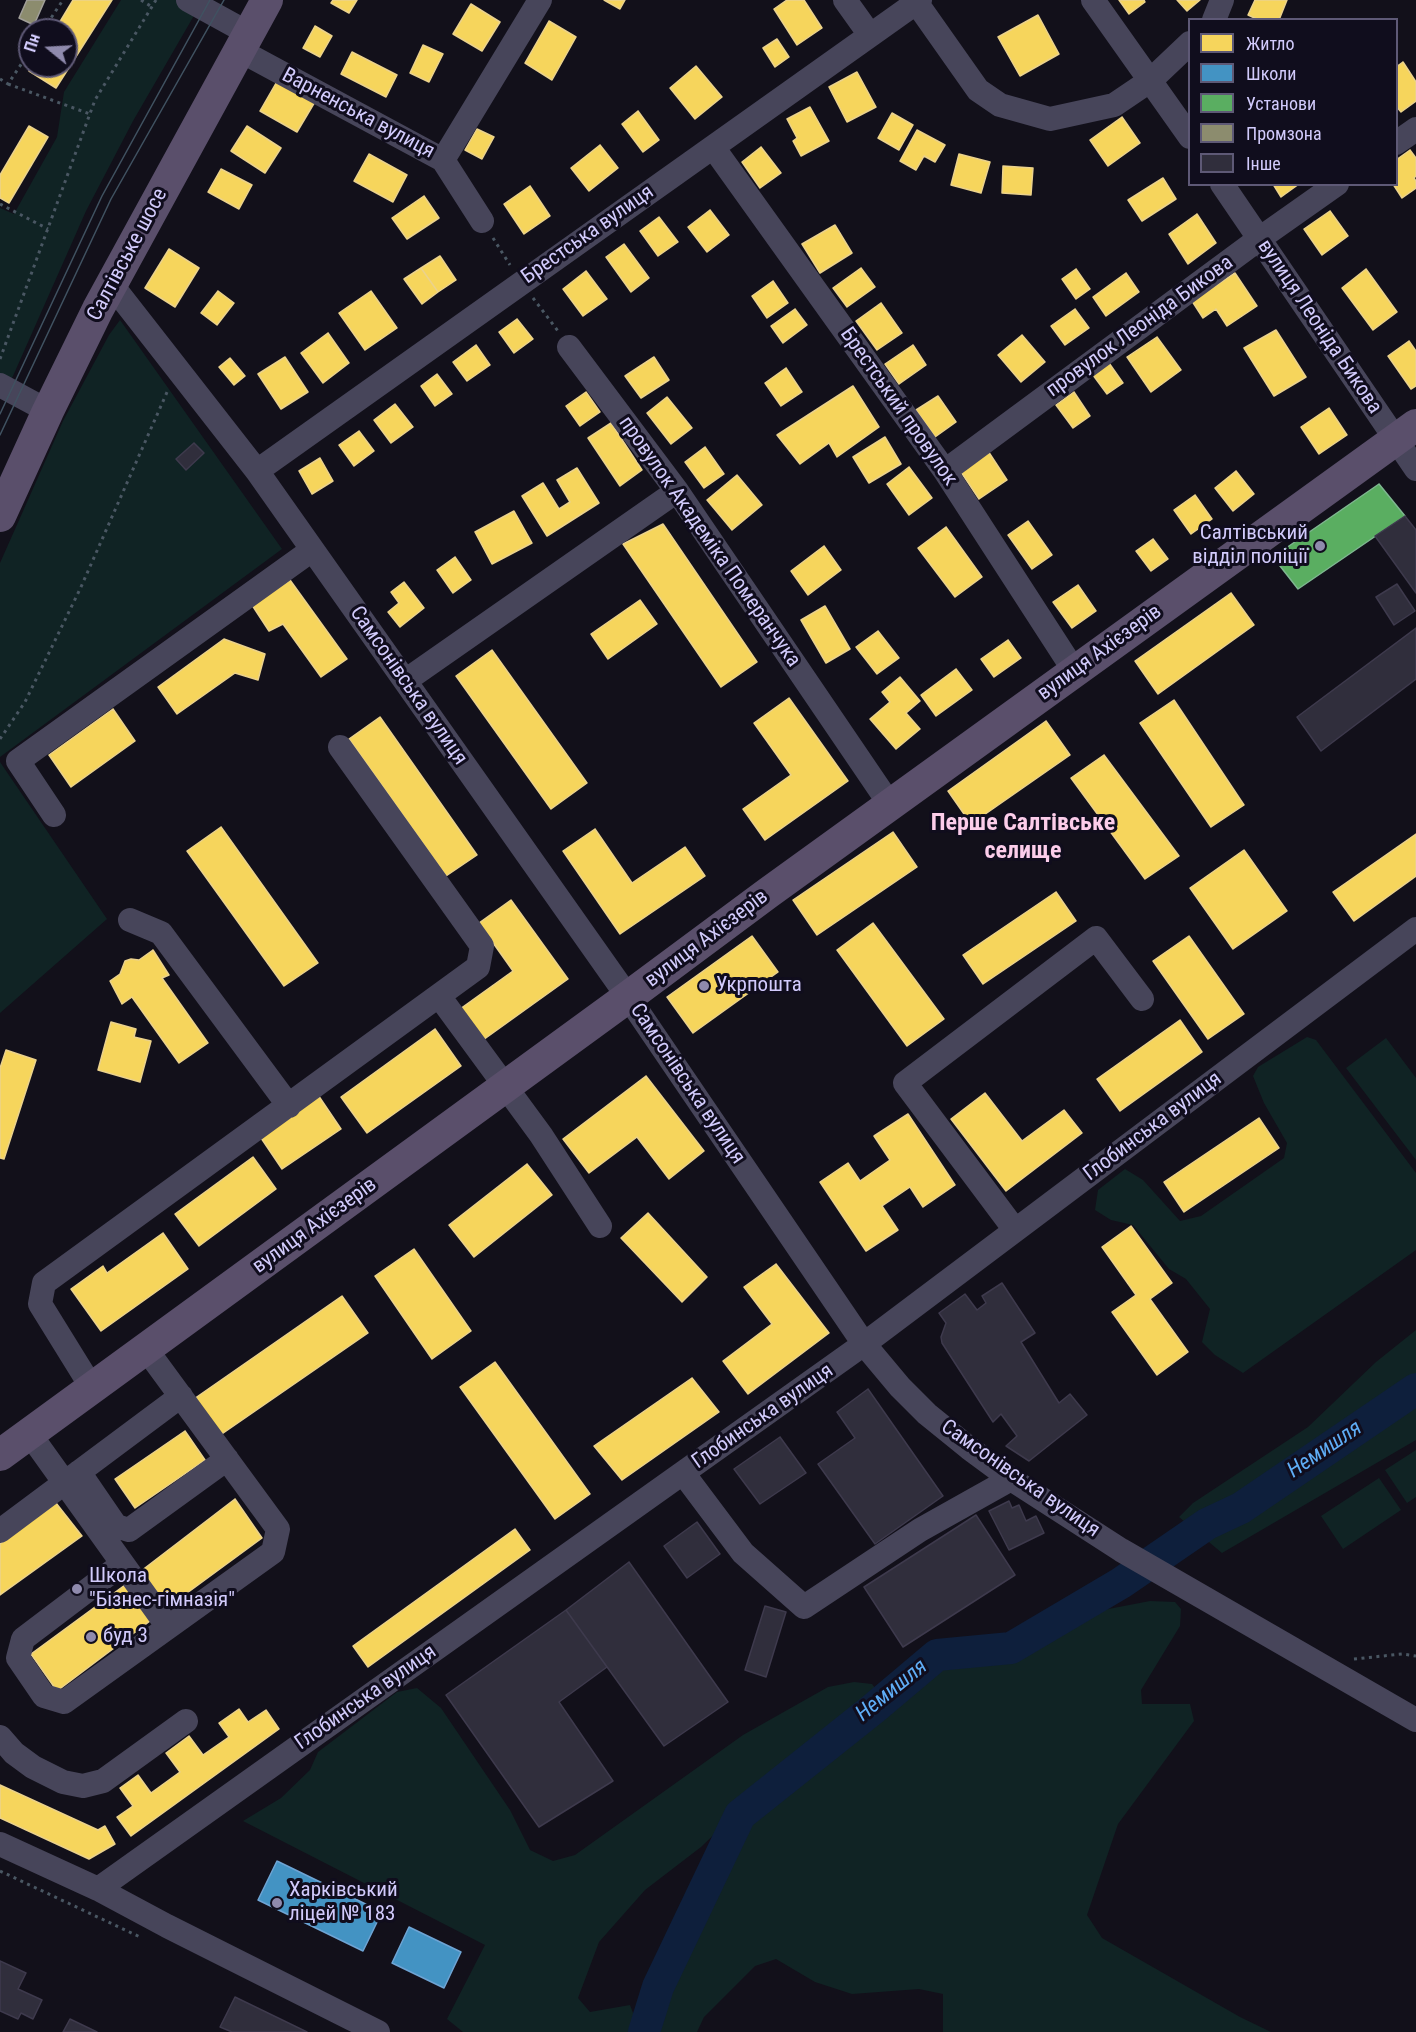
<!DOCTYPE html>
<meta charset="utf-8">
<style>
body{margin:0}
#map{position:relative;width:1416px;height:2032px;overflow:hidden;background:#12101a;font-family:"Roboto Condensed",sans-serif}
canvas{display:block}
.legend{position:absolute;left:1188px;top:18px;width:210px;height:168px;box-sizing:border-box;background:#100d1d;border:2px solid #5e5976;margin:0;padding:8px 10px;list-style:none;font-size:18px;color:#d2cbfc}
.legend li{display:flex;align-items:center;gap:12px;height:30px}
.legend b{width:30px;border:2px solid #5e5976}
.north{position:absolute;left:18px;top:18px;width:60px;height:60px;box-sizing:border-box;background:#100d1d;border:2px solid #5e5976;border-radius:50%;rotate:288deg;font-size:16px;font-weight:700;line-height:24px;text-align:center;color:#d2cbfc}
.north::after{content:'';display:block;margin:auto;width:21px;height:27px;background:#8f8aad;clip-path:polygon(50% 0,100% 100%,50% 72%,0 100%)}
</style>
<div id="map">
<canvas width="1416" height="2032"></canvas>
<ul class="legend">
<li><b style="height:16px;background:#f6d55c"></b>Житло</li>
<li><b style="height:16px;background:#4393c3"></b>Школи</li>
<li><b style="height:16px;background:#5aae61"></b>Установи</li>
<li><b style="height:16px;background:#8c8c6e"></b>Промзона</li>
<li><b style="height:16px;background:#302e3c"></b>Інше</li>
</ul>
<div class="north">Пн</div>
</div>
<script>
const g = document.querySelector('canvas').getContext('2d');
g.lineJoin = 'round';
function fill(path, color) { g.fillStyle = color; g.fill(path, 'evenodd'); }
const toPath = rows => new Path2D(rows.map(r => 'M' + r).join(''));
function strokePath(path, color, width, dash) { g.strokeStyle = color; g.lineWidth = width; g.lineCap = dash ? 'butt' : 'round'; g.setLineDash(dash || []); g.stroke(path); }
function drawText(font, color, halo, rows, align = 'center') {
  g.font = font + ' "Roboto Condensed",sans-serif'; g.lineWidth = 6; g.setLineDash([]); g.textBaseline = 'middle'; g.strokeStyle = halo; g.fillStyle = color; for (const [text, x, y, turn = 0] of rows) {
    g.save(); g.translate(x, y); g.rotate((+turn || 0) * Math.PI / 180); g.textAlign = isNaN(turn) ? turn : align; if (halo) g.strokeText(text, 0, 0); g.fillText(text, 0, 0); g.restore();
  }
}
fill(toPath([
 [121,0,203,0,133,121,86,211,9,385,0,380,0,208,14,214,57,137,64,92],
 [120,320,282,549,0,757,0,563,63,421,109,335],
 [0,762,107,919,0,1013],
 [1307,1037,1316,1040,1416,1173,1416,1250,1243,1373,1215,1355,1202,1342,1210,1309,1186,1279,1169,1269,1133,1225,1111,1220,1095,1210,1098,1190,1125,1169,1143,1180,1180,1221,1201,1216,1284,1158,1287,1143,1264,1103,1253,1076,1258,1067],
 [1386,1038,1416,1078,1416,1160,1346,1068],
 [1416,1330,1416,1440,1222,1553,1179,1517,1193,1503,1308,1427,1376,1362],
 [1416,1450,1416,1497,1407,1503,1385,1470],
 [1379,1478,1401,1510,1343,1549,1321,1516],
 [1150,1601,1175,1602,1181,1609,1180,1626,1141,1690,1142,1704,1190,1704,1194,1721,1118,1824,1087,1915,1102,1938,1240,2017,1271,2032,943,2032,943,1994,919,1989,852,1994,815,1982,776,1959,755,1966,704,2017,697,2032,654,2032,667,1992,708,1893,751,1816,940,1663,1022,1655,1098,1611],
 [854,1682,872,1684,878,1692,870,1703,746,1800,730,1819,701,1847,645,1890,599,1942,578,1998,590,2012,630,2005,638,2026,636,2032,463,2032,447,2019,485,1945,243,1821,281,1798,310,1770,318,1752,397,1692,417,1688,441,1708,510,1810,530,1850,553,1861,575,1855,743,1735,828,1687]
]), '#102324');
const homes = toPath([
 [73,0,112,0,56,88,29,71,32,66,66,66,66,30,55,30,73,0],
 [333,0,357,0,349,13,331,3,333,0],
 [604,0,625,0,620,9,604,0],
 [787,0,804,0,822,28,797,45,774,9,787,0],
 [1119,0,1144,0,1145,2,1129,14,1119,0],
 [1177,0,1200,0,1187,11,1177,0],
 [1255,0,1287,0,1279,20,1259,20,1248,15,1255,0],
 [471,4,500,22,482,51,453,34,471,4],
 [1038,15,1059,54,1020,76,998,37,1038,15],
 [549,21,576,37,552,80,525,63,549,21],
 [315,26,332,36,320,57,303,48,315,26],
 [777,39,789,57,775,67,763,48,777,39],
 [423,45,443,54,429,82,410,73,423,45],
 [352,52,397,75,386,97,341,74,352,52],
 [1403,62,1416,82,1416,101,1401,112,1396,106,1396,67,1403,62],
 [696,66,722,97,695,119,670,88,696,66],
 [857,72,876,107,847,122,829,87,857,72],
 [279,78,316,100,297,132,260,111,279,78],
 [810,107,829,141,801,156,793,141,797,138,787,119,810,107],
 [638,111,659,140,643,152,622,124,638,111],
 [892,113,913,125,899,150,878,138,892,113],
 [1122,117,1140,143,1108,166,1090,140,1122,117],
 [29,126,48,137,9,203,0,198,0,175,29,126],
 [247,126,281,148,265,173,231,151,247,126],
 [477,129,494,137,482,159,465,150,477,129],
 [917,130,945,145,935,162,924,156,916,170,900,161,917,130],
 [600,145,618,168,589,191,571,168,600,145],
 [761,147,781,173,760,188,742,162,761,147],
 [1410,150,1416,158,1416,176,1414,178,1416,181,1416,188,1402,198,1393,184,1396,184,1396,160,1410,150],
 [369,154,407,175,393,202,354,181,369,154],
 [959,154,990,162,981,193,951,185,959,154],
 [1003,166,1033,168,1031,195,1002,193,1003,166],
 [221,169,252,185,239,209,208,192,221,169],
 [1163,178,1176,199,1142,221,1128,200,1163,178],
 [1273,184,1299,184,1281,197,1273,184],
 [530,186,550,216,524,234,504,204,530,186],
 [424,196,439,218,407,239,392,218,424,196],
 [710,210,729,235,707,252,688,227,710,210],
 [1330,211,1348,236,1322,255,1304,229,1330,211],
 [1197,214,1216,243,1188,264,1169,234,1197,214],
 [659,217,678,242,658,256,640,231,659,217],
 [835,225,852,253,820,273,802,244,835,225],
 [624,244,649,278,631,292,606,257,624,244],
 [169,249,199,268,175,307,145,288,169,249],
 [440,256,456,280,438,292,421,268,440,256],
 [421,268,438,292,422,304,404,279,421,268],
 [861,268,875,287,847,307,833,288,861,268],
 [1076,269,1090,289,1076,299,1062,279,1076,269],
 [1366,269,1397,312,1373,330,1342,288,1366,269],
 [586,271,607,299,583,316,563,289,586,271],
 [1126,273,1139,292,1106,316,1093,297,1126,273],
 [1235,273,1257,306,1227,326,1216,309,1203,318,1192,301,1235,273],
 [773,281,788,303,767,318,752,296,773,281],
 [218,291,234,303,217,325,201,313,218,291],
 [371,291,397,328,365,350,339,313,371,291],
 [881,303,902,333,877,350,856,321,881,303],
 [795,309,807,325,783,343,771,326,795,309],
 [1075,309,1089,328,1065,345,1051,326,1075,309],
 [517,319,533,339,514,353,499,332,517,319],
 [1276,330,1306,377,1274,396,1244,348,1276,330],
 [328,333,349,363,323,383,301,353,328,333],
 [1022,335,1045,362,1021,382,998,355,1022,335],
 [1157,337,1181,370,1151,392,1127,357,1157,337],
 [1409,341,1416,351,1416,386,1411,389,1388,356,1409,341],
 [476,345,490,365,467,381,453,362,476,345],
 [913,345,926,365,899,384,885,364,913,345],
 [285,357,308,392,281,409,258,374,285,357],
 [654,357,669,380,641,398,625,376,654,357],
 [230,358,245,376,234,385,219,367,230,358],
 [1109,363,1123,383,1107,394,1093,375,1109,363],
 [786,368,802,392,781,406,765,383,786,368],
 [437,374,452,394,435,406,421,386,437,374],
 [853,386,879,427,837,457,829,443,800,464,777,435,853,386],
 [586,392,600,412,580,426,566,406,586,392],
 [1074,392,1090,416,1073,428,1056,405,1074,392],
 [938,396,956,422,935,437,916,410,938,396],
 [667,397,692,428,671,444,647,413,667,397],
 [395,404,413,427,391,443,374,420,395,404],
 [1329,408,1347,435,1319,454,1301,427,1329,408],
 [611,423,642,470,620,486,588,438,611,423],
 [359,431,374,451,354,466,339,445,359,431],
 [885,437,901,464,869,483,853,457,885,437],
 [705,447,724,474,704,488,685,462,705,447],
 [988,451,1007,480,979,499,959,469,988,451],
 [320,458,333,481,312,494,299,471,320,458],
 [909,467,932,498,909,515,887,484,909,467],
 [577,468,599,503,547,536,522,496,543,483,559,509,570,502,557,480,577,468],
 [1236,471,1254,494,1233,511,1215,488,1236,471],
 [737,475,762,505,732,530,707,500,737,475],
 [1195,495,1212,519,1191,534,1174,510,1195,495],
 [514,511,532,543,492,564,475,532,514,511],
 [1028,521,1052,555,1032,569,1008,535,1028,521],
 [663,524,757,662,721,687,623,544,663,524],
 [946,527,982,577,955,597,918,548,946,527],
 [1153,539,1168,559,1151,571,1136,551,1153,539],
 [824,546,841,570,808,595,791,571,824,546],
 [455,557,471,580,453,593,437,570,455,557],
 [290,580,347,659,321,677,283,624,269,631,252,605,290,580],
 [404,582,424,608,400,627,388,612,399,603,391,592,404,582],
 [1078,585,1096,611,1072,628,1053,602,1078,585],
 [1231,593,1254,625,1158,694,1135,661,1231,593],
 [640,600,657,624,608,659,591,634,640,600],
 [825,606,850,649,826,663,801,620,825,606],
 [878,631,899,658,877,674,856,647,878,631],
 [224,639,265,654,258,680,235,673,177,714,158,687,224,639],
 [1008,640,1021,658,994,677,981,659,1008,640],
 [492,650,587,783,551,809,456,676,492,650],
 [956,669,972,690,936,716,921,695,956,669],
 [900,677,920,701,906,713,920,729,896,749,870,719,890,702,882,692,900,677],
 [789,698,848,781,765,840,743,809,791,775,754,723,789,698],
 [1174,700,1244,805,1211,827,1140,723,1174,700],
 [113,709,135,741,71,787,49,755,113,709],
 [380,717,477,855,446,876,349,739,380,717],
 [1046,721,1070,755,971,824,948,791,1046,721],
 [1104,755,1179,856,1145,879,1071,778,1104,755],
 [221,827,318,963,284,986,187,851,221,827],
 [595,829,632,883,685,847,705,876,620,934,563,851,595,829],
 [893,832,917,867,817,935,793,900,893,832],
 [1416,834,1416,876,1354,921,1333,892,1416,834],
 [1244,850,1287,911,1233,949,1190,888,1244,850],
 [1056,892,1076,921,983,984,963,955,1056,892],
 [511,900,568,979,483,1040,460,1009,513,971,479,923,511,900],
 [873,923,944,1019,907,1046,837,950,873,923],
 [752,936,778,972,693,1033,667,997,752,936],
 [1189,936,1244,1014,1208,1039,1153,961,1189,936],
 [153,950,169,975,162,978,208,1043,179,1063,132,997,122,1004,110,981,120,974,125,961,131,959,139,960,153,950],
 [1180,1020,1202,1052,1120,1111,1097,1079,1180,1020],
 [111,1022,136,1029,134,1037,151,1041,140,1082,98,1070,111,1022],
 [435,1029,461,1066,367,1133,341,1097,435,1029],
 [6,1050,36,1060,4,1159,0,1158,0,1068,6,1050],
 [646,1076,704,1151,669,1179,637,1137,589,1173,563,1139,646,1076],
 [316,1092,341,1129,282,1169,257,1132,316,1092],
 [985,1093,1022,1141,1064,1110,1082,1133,1006,1191,951,1119,985,1093],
 [908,1114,955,1185,923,1207,910,1187,882,1206,898,1230,866,1251,820,1182,848,1163,860,1181,890,1160,874,1136,908,1114],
 [1259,1118,1279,1148,1184,1212,1164,1182,1259,1118],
 [253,1157,276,1189,199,1246,175,1214,253,1157],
 [527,1164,552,1195,474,1257,449,1225,527,1164],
 [648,1213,707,1277,682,1302,621,1238,648,1213],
 [1131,1226,1172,1283,1150,1299,1188,1352,1157,1375,1112,1312,1136,1295,1102,1247,1131,1226],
 [163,1233,188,1269,101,1331,71,1289,103,1266,107,1273,163,1233],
 [414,1249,471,1331,432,1359,375,1276,414,1249],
 [776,1264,829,1333,748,1394,723,1361,772,1324,744,1287,776,1264],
 [342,1296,368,1333,216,1438,191,1401,342,1296],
 [495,1362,590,1494,555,1519,460,1387,495,1362],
 [692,1378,719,1412,622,1480,594,1446,692,1378],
 [185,1431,205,1460,135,1508,115,1479,185,1431],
 [235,1499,262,1538,168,1607,141,1571,235,1499],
 [56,1503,82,1536,0,1595,0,1544,56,1503],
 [515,1529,530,1550,368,1667,353,1646,515,1529],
 [125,1585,150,1621,57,1691,31,1654,125,1585],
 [239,1709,248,1722,266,1710,279,1729,131,1836,117,1817,133,1806,120,1788,138,1775,151,1793,180,1772,166,1753,189,1736,203,1755,229,1737,219,1723,239,1709],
 [0,1785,98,1830,105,1826,115,1844,89,1859,0,1818,0,1785]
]);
fill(homes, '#f6d55c');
strokePath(homes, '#ebd28c', 1.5);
const schools = toPath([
 [277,1861,382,1912,363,1951,258,1900,277,1861],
 [409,1927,461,1952,444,1988,392,1963,409,1927]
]);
fill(schools, '#4393c3');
strokePath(schools, '#6ea4d4', 1.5);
const public = toPath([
 [1379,484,1405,516,1298,589,1273,557,1379,484]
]);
fill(public, '#5aae61');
strokePath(public, '#7eb790', 1.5);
const industry = toPath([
 [27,0,45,0,34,25,19,18,27,0]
]);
fill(industry, '#8c8c6e');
strokePath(industry, '#a19f99', 1.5);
strokePath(toPath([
 [644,2032,658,1987,740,1815,873,1709,937,1655,1011,1648,1121,1583,1207,1524,1241,1508,1416,1389]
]), '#0e1f3c', 32);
const building = toPath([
 [194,443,204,453,186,470,176,459,194,443],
 [1405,516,1416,530,1416,593,1375,536,1405,516],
 [1397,584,1415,611,1394,625,1376,597,1397,584],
 [1416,628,1416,679,1321,751,1297,717,1416,628],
 [1002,1283,1035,1333,1021,1342,1059,1403,1070,1394,1087,1415,1029,1461,1006,1446,1017,1436,1001,1414,993,1422,942,1343,941,1337,946,1323,939,1313,965,1294,977,1310,986,1303,982,1296,1002,1283],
 [868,1389,943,1496,875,1544,818,1464,855,1438,837,1412,868,1389],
 [780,1437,806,1473,760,1504,734,1469,780,1437],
 [1009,1501,1012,1508,1019,1505,1026,1521,1036,1516,1044,1533,1009,1550,989,1511,1009,1501],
 [976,1515,1015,1575,903,1647,864,1587,976,1515],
 [697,1522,720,1554,687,1578,664,1546,697,1522],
 [629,1562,728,1702,664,1746,566,1610,629,1562],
 [765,1606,786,1612,766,1677,745,1670,765,1606],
 [566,1610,607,1667,559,1702,613,1781,539,1827,446,1695,566,1610],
 [0,1961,26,1973,18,1989,42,2000,33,2019,21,2013,18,2019,0,2011,0,1961],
 [235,1997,307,2032,232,2032,220,2027,235,1997],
 [70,2019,97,2032,63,2032,70,2019]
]);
fill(building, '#302e3c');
strokePath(building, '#3e3a4d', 1.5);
strokePath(toPath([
 [141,0,152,7],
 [43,30,63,0],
 [0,79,8,84,30,51],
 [8,84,90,114],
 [0,204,48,229],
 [493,238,510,265],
 [533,298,558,331],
 [0,359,95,100,156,0],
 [0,739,25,702,81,587,168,390],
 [1354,1659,1402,1654,1416,1656],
 [0,1871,140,1937]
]), '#4a5763', 3, [3, 4.5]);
strokePath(toPath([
 [188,0,248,33],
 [845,0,870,35],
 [1093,0,1190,137],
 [916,2,978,90,1000,105,1050,119,1114,105,1151,80,1190,43],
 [1214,20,1222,0],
 [239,50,443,160,482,221],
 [1396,143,1416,129],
 [713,147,945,471,1075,672],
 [443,160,540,0],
 [1222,184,1416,469],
 [111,284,257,471,628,997,864,1344,900,1387,927,1414,969,1448,1011,1479,1121,1550,1416,1720],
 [569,347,677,491,891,806],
 [0,385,48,411],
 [257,471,920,0],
 [945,471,1259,239,1337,184],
 [405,681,677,491],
 [54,815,18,761,312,550],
 [130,920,161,933,289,1106],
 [439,996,541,1135,600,1226],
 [1015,1230,905,1083,1096,938,1142,999],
 [92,1388,40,1304,44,1283,478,967,482,946,340,747],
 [29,1433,168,1627],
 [79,1472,116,1526,129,1530,227,1459],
 [683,1473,743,1553,804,1607,920,1530,1011,1479],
 [0,1531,181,1396],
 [122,1564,23,1639,18,1658,44,1696,64,1702,273,1552,278,1529,146,1349],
 [0,1737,14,1753,33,1767,63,1782,83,1786,103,1781,186,1721],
 [0,1844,98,1889,167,1926,378,2032],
 [98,1889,864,1344,1416,929]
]), '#47455a', 24);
strokePath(toPath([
 [0,516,48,411,98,309,267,0],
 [0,1455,628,997,768,893,1416,425]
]), '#5a4f6b', 32);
strokePath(toPath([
 [0,414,102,196,210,0],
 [0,435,111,199,224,0]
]), '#405261', 1.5);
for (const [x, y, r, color] of [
 [1320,546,6,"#8f8aad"],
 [704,986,6,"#8f8aad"],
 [77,1589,6,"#8f8aad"],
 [91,1637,6,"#8f8aad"],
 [277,1903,6,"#8f8aad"]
]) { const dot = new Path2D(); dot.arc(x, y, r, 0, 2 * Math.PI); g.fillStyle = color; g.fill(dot); strokePath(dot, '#100d1d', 2); }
drawText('21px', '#d2cbfc', '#100d1d', [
 ["Варненська вулиця",358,114,28],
 ["Брестська вулиця",588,235,-35],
 ["Салтівське шосе",128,255,-62],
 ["провулок Леоніда Бикова",1140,327,-36],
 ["вулиця Леоніда Бикова",1319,327,56],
 ["Брестський провулок",898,407,55],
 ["провулок Академіка Померанчука",709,542,55],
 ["вулиця Ахієзерів",1100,653,-36],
 ["Самсонівська вулиця",408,686,55],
 ["вулиця Ахієзерів",707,939,-37],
 ["Самсонівська вулиця",687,1084,56],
 ["Глобинська вулиця",1153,1127,-37],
 ["вулиця Ахієзерів",315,1226,-36],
 ["Глобинська вулиця",763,1417,-35],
 ["Самсонівська вулиця",1020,1479,35],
 ["Глобинська вулиця",366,1698,-35]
]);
drawText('21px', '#d2cbfc', '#100d1d', [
 ["Салтівський",1308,534,"right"],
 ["відділ поліції",1308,558,"right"],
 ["Укрпошта",716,986],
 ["Школа",89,1577],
 ["\"Бізнес-гімназія\"",89,1601],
 ["буд 3",103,1637],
 ["Харківський",289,1891],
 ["ліцей № 183",289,1915]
], 'left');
drawText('italic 22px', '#5fadf6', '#100d1d', [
 ["Немишля",1325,1450,-34],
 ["Немишля",892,1691,-39]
]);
drawText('bold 24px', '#fccdea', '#100d1d', [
 ["Перше Салтівське",1023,824],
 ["селище",1023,852]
]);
</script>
